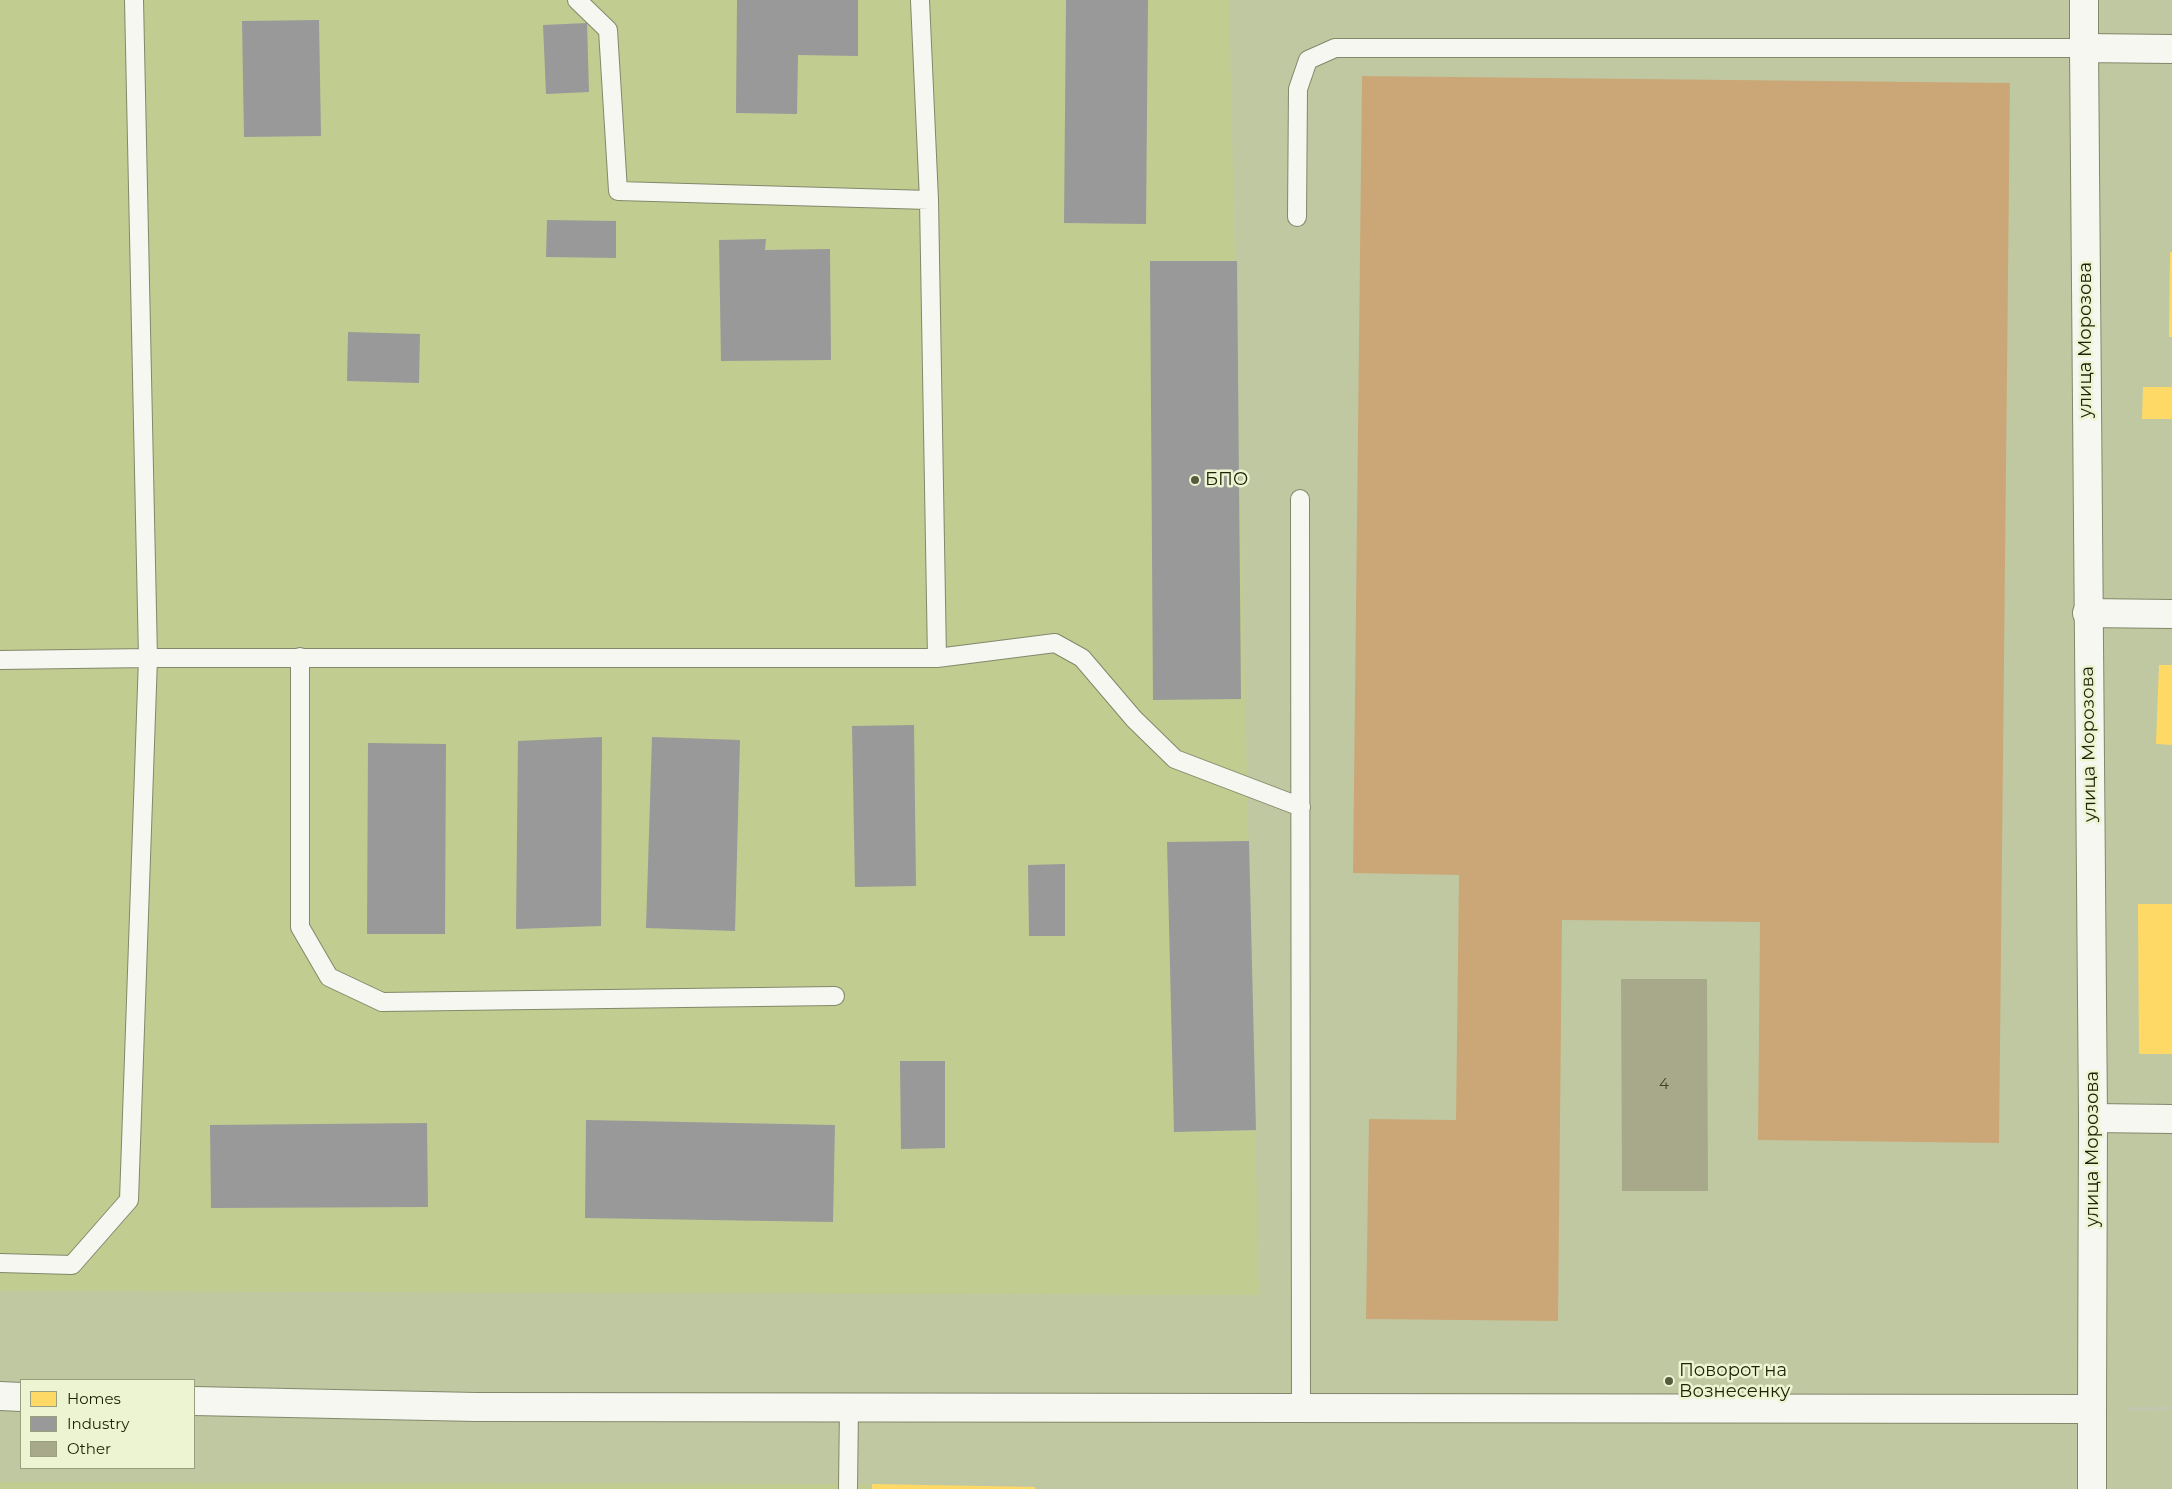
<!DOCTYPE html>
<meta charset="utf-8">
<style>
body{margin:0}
#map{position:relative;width:2172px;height:1489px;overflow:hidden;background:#c0c8a2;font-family:Montserrat,sans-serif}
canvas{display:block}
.legend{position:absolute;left:20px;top:1379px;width:175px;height:90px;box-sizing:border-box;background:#ecf4d2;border:1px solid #99a080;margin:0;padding:6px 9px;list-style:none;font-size:15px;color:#1d2106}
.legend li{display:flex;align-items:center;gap:10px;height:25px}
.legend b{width:25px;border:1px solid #99a080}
</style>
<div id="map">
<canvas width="2172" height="1489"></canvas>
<ul class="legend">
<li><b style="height:14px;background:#ffd966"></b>Homes</li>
<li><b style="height:14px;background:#999"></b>Industry</li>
<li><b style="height:14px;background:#a8a98b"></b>Other</li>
</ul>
</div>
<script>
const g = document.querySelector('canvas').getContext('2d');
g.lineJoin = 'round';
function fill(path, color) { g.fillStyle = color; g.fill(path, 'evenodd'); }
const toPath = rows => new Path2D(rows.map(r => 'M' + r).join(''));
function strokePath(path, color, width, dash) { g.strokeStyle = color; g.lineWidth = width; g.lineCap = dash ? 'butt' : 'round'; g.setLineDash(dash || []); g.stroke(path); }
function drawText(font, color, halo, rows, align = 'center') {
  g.font = font + ' Montserrat,sans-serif'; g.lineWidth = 5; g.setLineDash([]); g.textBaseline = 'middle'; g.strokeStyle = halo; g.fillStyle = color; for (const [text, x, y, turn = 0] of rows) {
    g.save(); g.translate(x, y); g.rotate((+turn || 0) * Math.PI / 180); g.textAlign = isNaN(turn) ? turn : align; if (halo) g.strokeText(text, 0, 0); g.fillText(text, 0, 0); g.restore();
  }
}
fill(toPath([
 [0,0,1229,0,1259,1295,0,1291],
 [0,1482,869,1484,869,1489,0,1489]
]), '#c1cc91');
fill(toPath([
 [1362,76,2010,83,1999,1143,1758,1140,1760,922,1562,920,1558,1321,1366,1319,1369,1119,1456,1120,1459,875,1353,873]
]), '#cba777');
fill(toPath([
 [2170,252,2172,252,2172,337,2169,337],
 [2143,387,2172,387,2172,419,2142,419],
 [2159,665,2172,665,2172,745,2156,744],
 [2138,904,2172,904,2172,1054,2139,1054],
 [872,1484,1035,1487,1035,1489,872,1489]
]), '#ffd966');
fill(toPath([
 [737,0,858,0,858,56,798,55,797,114,736,113],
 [1066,0,1148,0,1146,224,1064,223],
 [319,20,321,136,244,137,242,21],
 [587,23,589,92,546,94,543,25],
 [547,220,616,221,616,258,546,257],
 [766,239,765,250,830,249,831,360,721,361,719,240],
 [1150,261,1237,261,1241,699,1153,700],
 [348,332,420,334,419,383,347,381],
 [914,725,916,886,855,887,852,726],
 [602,737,601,926,516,929,518,741],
 [652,737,740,740,735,931,646,928],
 [368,743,446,744,445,934,367,934],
 [1249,841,1256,1130,1174,1132,1167,842],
 [1065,864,1065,936,1029,936,1028,865],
 [900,1061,945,1061,945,1148,901,1149],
 [586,1120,835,1125,833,1222,585,1218],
 [427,1123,428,1207,211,1208,210,1125]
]), '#999');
fill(toPath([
 [1621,979,1707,979,1708,1191,1622,1191]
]), '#a8a98b');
const service = toPath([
 [577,0,608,30,618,191,929,200,937,658],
 [920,0,929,200],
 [1297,217,1298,89,1308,60,1335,48,2084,48],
 [1300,499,1301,1409],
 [300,657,300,927,329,977,382,1002,835,996],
 [0,660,148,658,937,658,1055,643,1082,658,1134,719,1175,759,1301,807],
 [0,1263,72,1265,129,1200,148,658,134,0],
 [848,1489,849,1408]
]);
const minor = toPath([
 [2084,48,2084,0],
 [2087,613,2172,614],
 [2093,1118,2172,1119],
 [2092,1489,2092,1409]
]);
const tertiary = toPath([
 [0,1396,21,1397],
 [194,1401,476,1407,2092,1409,2093,1118,2084,48,2172,49]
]);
strokePath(service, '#82886a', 20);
strokePath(minor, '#82886a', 30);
strokePath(tertiary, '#82886a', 30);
strokePath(toPath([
 [2128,1409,2172,1408]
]), '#c3c5ba', 3, [4, 2.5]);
strokePath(service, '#f6f7f1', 18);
strokePath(minor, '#f6f7f1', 28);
strokePath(tertiary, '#f6f7f1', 28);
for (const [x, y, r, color] of [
 [1195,480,5,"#565b3d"],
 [1669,1381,5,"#565b3d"]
]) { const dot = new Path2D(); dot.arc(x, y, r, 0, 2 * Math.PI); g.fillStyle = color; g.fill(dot); strokePath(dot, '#ecf4d2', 2); }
drawText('15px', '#404327', null, [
 ["4",1664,1085]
]);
drawText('18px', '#1d2106', '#ecf4d2', [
 ["улица Морозова",2086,340,-90],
 ["улица Морозова",2089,744,-91],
 ["улица Морозова",2093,1149,-90]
]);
drawText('18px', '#1d2106', '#ecf4d2', [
 ["БПО",1205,480],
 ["Поворот на",1679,1371],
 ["Вознесенку",1679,1392]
], 'left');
</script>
